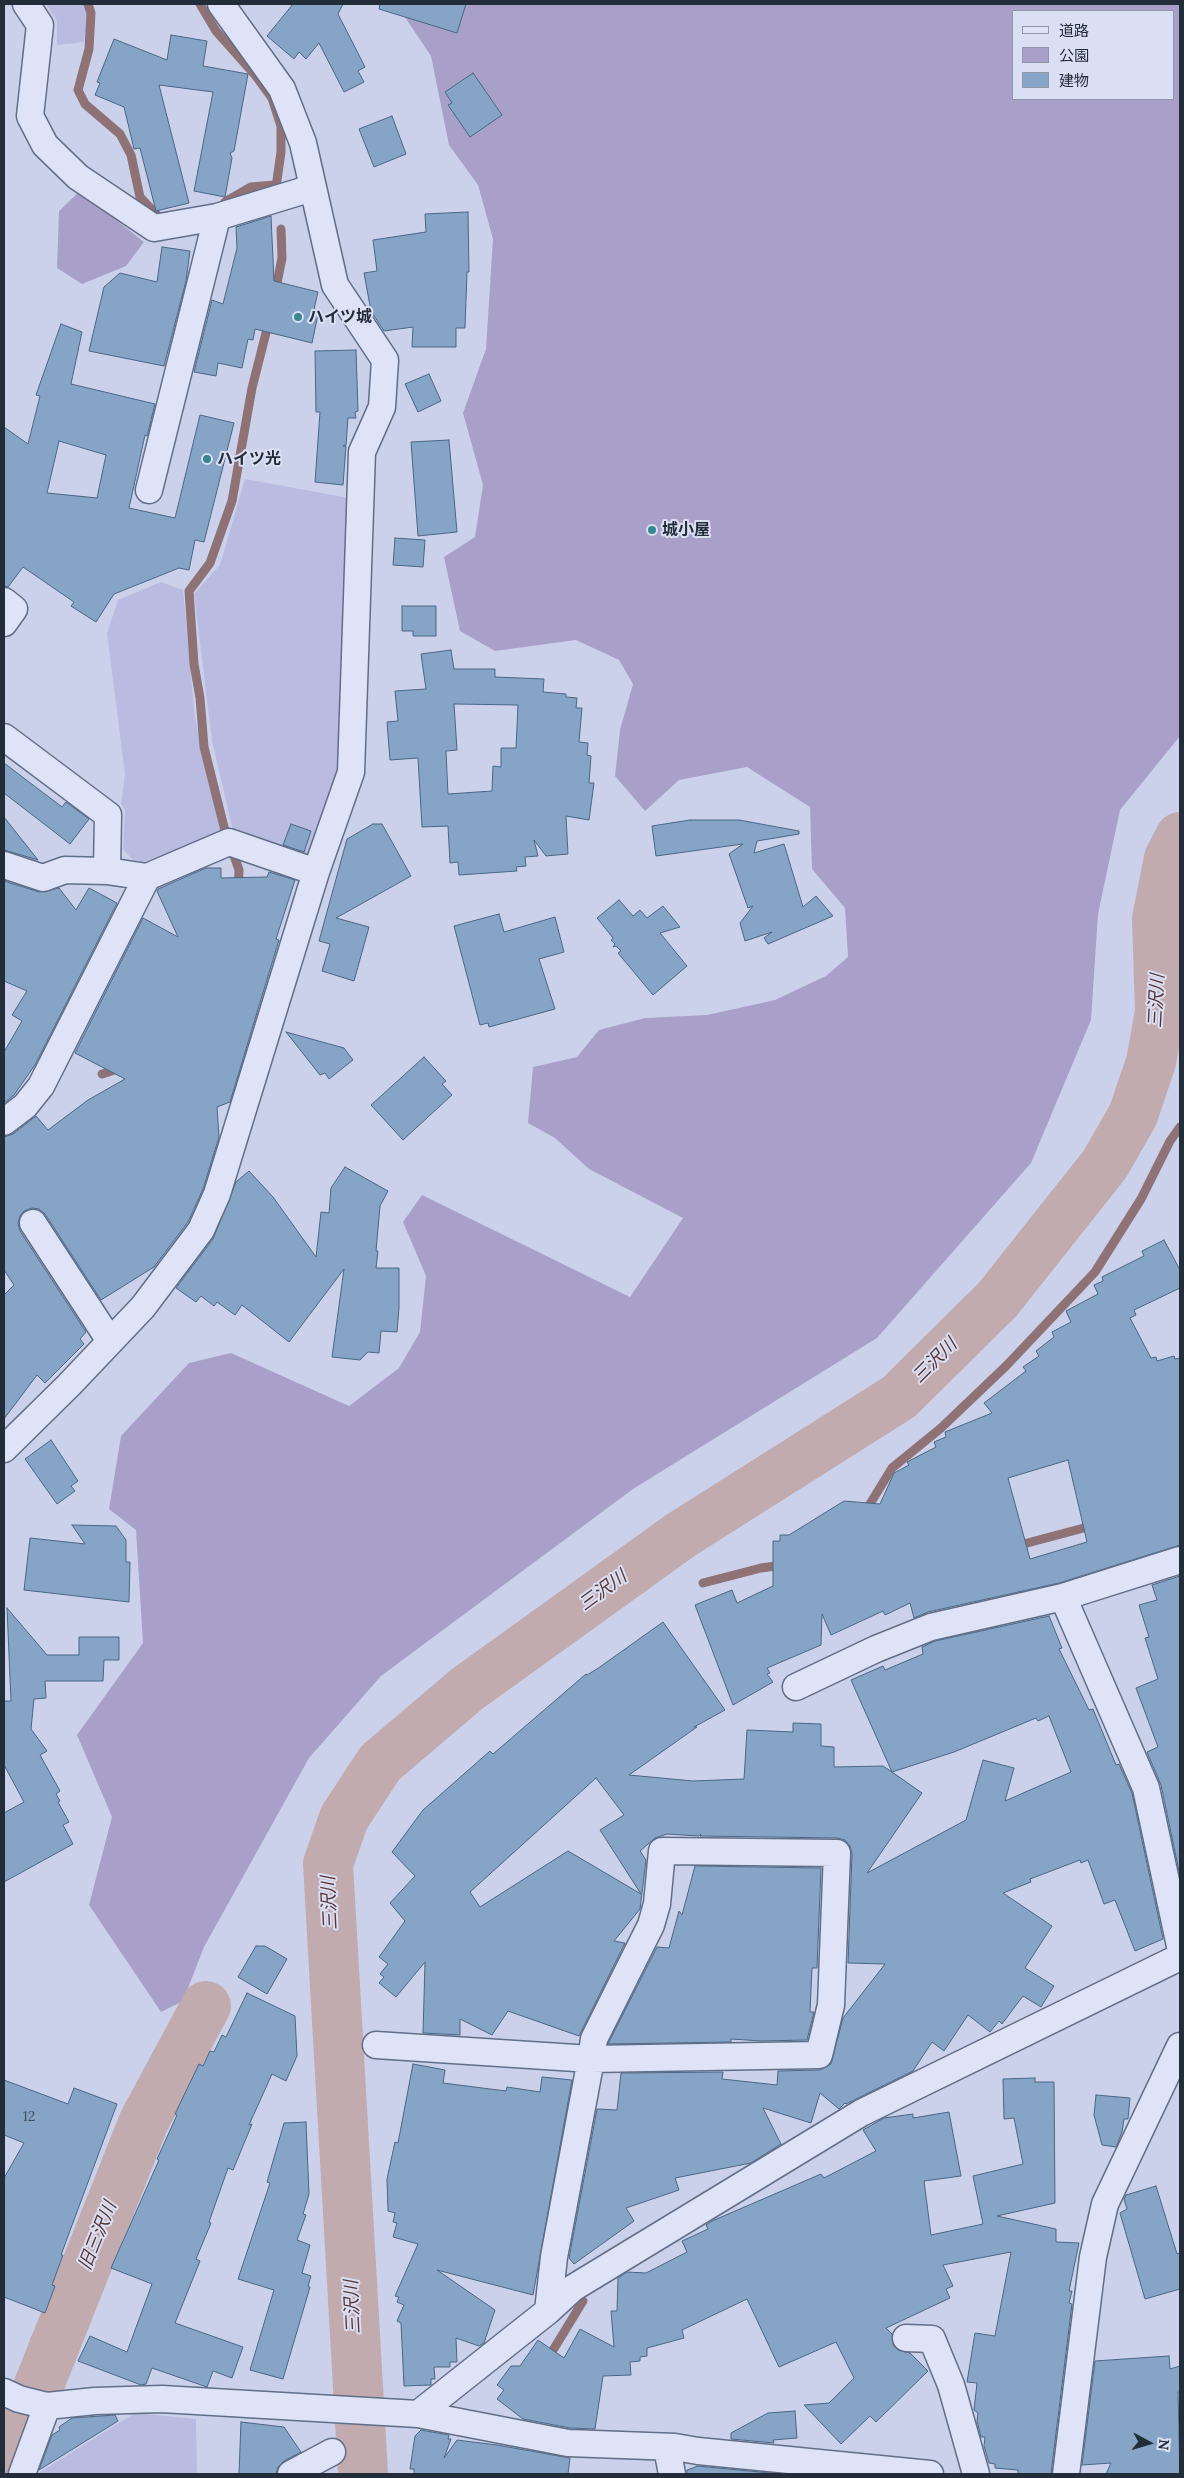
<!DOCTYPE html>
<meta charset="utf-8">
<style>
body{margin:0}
#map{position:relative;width:1184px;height:2478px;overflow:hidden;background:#ccd1eb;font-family:Lora,"Noto Sans JP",serif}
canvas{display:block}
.frame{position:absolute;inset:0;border:5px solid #232c39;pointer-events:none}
.legend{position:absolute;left:1012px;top:10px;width:162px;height:90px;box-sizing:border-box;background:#dbdff3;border:1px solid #9197a9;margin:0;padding:6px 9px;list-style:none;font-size:15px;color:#232c39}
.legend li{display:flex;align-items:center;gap:10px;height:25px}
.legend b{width:25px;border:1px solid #9197a9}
.north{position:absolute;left:1124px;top:2418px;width:50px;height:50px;-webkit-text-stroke:4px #dbdff3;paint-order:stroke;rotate:96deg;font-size:14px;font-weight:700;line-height:20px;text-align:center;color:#232c39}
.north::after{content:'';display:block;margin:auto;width:18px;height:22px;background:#232c39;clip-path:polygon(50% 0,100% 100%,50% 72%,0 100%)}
</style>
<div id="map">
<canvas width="1184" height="2478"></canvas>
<div class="frame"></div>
<ul class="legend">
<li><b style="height:6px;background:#dee3f7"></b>道路</li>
<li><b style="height:14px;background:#a9a0c9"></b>公園</li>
<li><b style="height:14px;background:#85a4c6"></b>建物</li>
</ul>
<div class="north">N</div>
</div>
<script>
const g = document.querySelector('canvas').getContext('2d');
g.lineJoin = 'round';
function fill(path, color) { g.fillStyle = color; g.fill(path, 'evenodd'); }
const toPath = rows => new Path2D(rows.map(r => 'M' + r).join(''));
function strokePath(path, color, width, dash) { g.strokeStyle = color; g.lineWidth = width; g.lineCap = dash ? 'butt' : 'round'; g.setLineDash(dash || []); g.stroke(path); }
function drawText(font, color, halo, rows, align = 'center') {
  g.font = font + ' Lora,"Noto Sans JP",serif'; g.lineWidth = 4; g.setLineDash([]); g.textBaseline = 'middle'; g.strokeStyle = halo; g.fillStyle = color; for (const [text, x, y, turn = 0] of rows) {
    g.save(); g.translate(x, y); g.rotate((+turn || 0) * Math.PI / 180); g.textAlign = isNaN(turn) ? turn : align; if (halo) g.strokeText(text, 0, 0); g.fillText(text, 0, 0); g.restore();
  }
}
fill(toPath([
 [46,4,85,4,88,12,84,42,57,45,57,21],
 [245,479,349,498,345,770,313,865,234,835,212,741,194,594,220,565],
 [161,582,183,590,195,718,221,834,142,862,132,859,123,849,125,810,121,804,125,774,107,633,118,600],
 [135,2413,196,2419,197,2474,37,2474]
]), '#babbe0');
fill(toPath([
 [396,4,1180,4,1180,736,1120,810,1098,914,1091,1020,1031,1163,877,1338,633,1489,381,1676,309,1758,204,1947,183,2001,161,2012,89,1905,112,1817,77,1735,143,1643,136,1530,109,1509,121,1436,189,1363,231,1353,349,1406,399,1368,420,1332,426,1276,403,1222,422,1195,630,1297,683,1218,589,1169,555,1138,528,1123,533,1067,577,1057,599,1030,645,1018,707,1015,775,1000,826,976,848,957,845,908,812,869,810,807,747,767,679,780,645,811,615,776,620,730,633,684,619,660,576,640,495,651,460,631,444,557,475,537,483,485,463,413,486,349,493,239,478,185,449,145,431,56],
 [1013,11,1173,11,1173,99,1013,99],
 [80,191,144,242,126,266,82,284,57,268,59,211]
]), '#a9a0c9');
strokePath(toPath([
 [88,4,91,13,89,49,78,90,85,104,120,134,131,155,140,197,161,219,164,218],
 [200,4,216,31,256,76,272,98,281,126,281,152,276,187],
 [225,202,251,187,275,185],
 [275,293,282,258,281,229],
 [238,890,239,870,224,827,204,747,200,698,194,664,189,591,210,563,232,501,252,388,269,321],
 [102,1074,121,1068],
 [865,1512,892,1468,941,1428,1006,1366,1095,1272,1141,1199,1170,1141,1180,1127],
 [1016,1546,1095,1525],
 [703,1583,761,1568,783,1565],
 [35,2339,52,2353],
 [547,2360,583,2301]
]), '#8f7276', 9);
strokePath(toPath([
 [4,2473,144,2121,206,2006],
 [363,2474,328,1864,344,1818,380,1763,467,1689,681,1535,899,1397,998,1299,1105,1164,1133,1115,1151,1062,1160,1012,1157,919,1169,858,1180,837]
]), '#c1abaf', 50);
const building = toPath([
 [293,4,343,4,338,14,365,67,358,71,364,82,344,92,319,43,306,59,299,52,294,59,267,36,293,4],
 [380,4,466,4,457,33,379,9,380,4],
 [171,35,207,41,203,66,248,74,234,151,230,153,232,158,225,197,194,191,213,92,159,85,189,203,156,211,140,148,134,149,124,107,95,95,100,83,97,82,114,39,167,60,171,35],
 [473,73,502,115,470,137,448,105,452,103,445,92,473,73],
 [392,116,406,154,374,167,359,129,392,116],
 [468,212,469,272,467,272,465,328,456,328,456,347,412,347,413,327,384,331,371,311,364,273,377,271,373,240,426,232,425,214,468,212],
 [271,216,274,281,318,292,314,309,319,310,312,343,255,329,253,340,248,339,242,368,218,363,216,376,194,372,212,300,223,304,237,248,236,227,271,216],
 [162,247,190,251,186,281,164,366,89,351,104,287,120,273,157,282,162,247],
 [61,324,82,332,71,384,155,404,147,436,145,435,129,508,175,518,200,415,234,423,204,542,195,540,189,570,179,568,114,594,96,622,71,606,74,602,23,567,8,587,4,586,4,427,28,444,40,396,36,395,61,324],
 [59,441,106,455,97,498,47,493,59,441],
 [356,350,358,411,355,412,356,418,348,418,346,445,343,446,346,446,343,485,315,482,320,412,316,412,315,351,356,350],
 [429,374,441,401,418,412,405,384,429,374],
 [449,440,457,532,418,536,411,442,449,440],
 [395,538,425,540,423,567,393,565,395,538],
 [402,606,436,606,436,636,413,636,413,631,402,631,402,606],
 [451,650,454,669,495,669,495,677,544,679,543,692,566,694,566,697,577,698,576,708,582,708,579,742,588,743,587,755,591,756,589,783,594,783,589,820,566,816,568,854,546,856,534,840,538,856,525,857,526,866,516,867,517,871,459,875,458,862,450,863,448,826,422,827,418,758,390,760,387,722,398,721,395,691,426,689,421,654,451,650],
 [454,704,518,705,516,748,501,748,501,767,493,766,492,791,448,794,446,751,457,750,454,704],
 [4,763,62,807,66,802,89,819,70,844,4,793,4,763],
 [4,817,38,860,4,850,4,817],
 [690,820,739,820,799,831,799,834,757,841,754,853,784,844,803,907,816,896,833,916,768,944,764,938,772,932,745,941,740,923,753,906,748,908,729,854,743,844,656,856,652,826,690,820],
 [291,824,311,831,304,852,283,845,291,824],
 [373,824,382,824,411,876,336,918,369,927,354,981,322,971,330,944,319,941,347,839,373,824],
 [206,868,221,868,221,878,267,877,269,872,295,880,276,939,279,940,230,1102,217,1107,219,1137,203,1189,188,1222,154,1267,101,1300,45,1214,39,1209,32,1208,24,1211,20,1216,18,1223,20,1231,86,1332,80,1339,84,1344,45,1383,37,1375,4,1419,4,1295,14,1285,4,1270,4,1137,13,1134,36,1116,48,1130,88,1100,125,1079,75,1053,143,918,178,937,157,891,158,889,206,868],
 [4,881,39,892,59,888,76,910,89,888,117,903,35,1065,14,1095,4,1103,4,1052,22,1021,12,1015,27,991,4,981,4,881],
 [619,900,633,916,640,910,647,918,663,906,680,927,660,933,687,966,653,995,618,953,621,951,616,946,613,947,615,944,611,940,613,938,597,918,619,900],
 [499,914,504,932,555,917,564,952,539,959,555,1009,489,1027,488,1023,480,1025,454,926,499,914],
 [286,1032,344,1048,353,1060,329,1079,325,1073,320,1075,286,1032],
 [424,1057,446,1081,442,1084,452,1095,403,1140,371,1105,424,1057],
 [345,1167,388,1191,380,1206,376,1251,378,1251,376,1268,399,1268,399,1308,397,1332,381,1331,379,1353,368,1352,360,1360,332,1357,344,1269,289,1342,242,1305,235,1315,217,1302,214,1306,201,1296,196,1302,176,1288,213,1239,236,1182,249,1171,273,1197,316,1257,321,1212,329,1213,331,1188,345,1167],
 [1164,1240,1180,1270,1180,1288,1134,1310,1136,1315,1130,1318,1151,1358,1156,1357,1157,1361,1174,1356,1175,1359,1180,1358,1180,1545,1059,1583,928,1612,914,1618,910,1603,885,1615,883,1611,831,1635,822,1614,821,1645,767,1668,770,1673,767,1674,773,1682,733,1705,695,1605,732,1590,737,1603,773,1586,773,1541,780,1541,780,1535,789,1535,844,1501,880,1504,894,1473,909,1465,907,1462,936,1447,934,1442,946,1437,945,1432,992,1413,984,1403,1026,1371,1023,1367,1039,1356,1036,1351,1054,1337,1052,1332,1071,1322,1066,1311,1098,1294,1094,1285,1103,1281,1102,1277,1144,1256,1142,1251,1164,1240],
 [1068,1460,1087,1542,1030,1559,1008,1478,1068,1460],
 [51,1440,78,1481,71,1486,75,1491,57,1504,25,1459,51,1440],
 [72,1525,116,1526,126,1540,126,1562,130,1562,129,1602,24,1590,30,1538,85,1544,72,1525],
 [1180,1576,1180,1876,1161,1785,1147,1752,1158,1747,1136,1688,1158,1679,1145,1638,1149,1637,1139,1605,1157,1600,1152,1585,1180,1576],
 [7,1608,47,1655,79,1655,79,1637,119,1637,119,1660,104,1660,103,1681,45,1681,46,1698,34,1699,31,1729,47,1751,40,1755,60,1791,56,1794,60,1801,58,1802,69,1822,63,1825,73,1844,4,1882,4,1813,24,1802,4,1765,4,1701,11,1701,7,1608],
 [1049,1616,1062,1648,1059,1649,1089,1710,1093,1709,1116,1765,1119,1764,1132,1793,1163,1939,1135,1951,1115,1900,1104,1904,1088,1860,1081,1863,1080,1860,1030,1879,1031,1882,1003,1893,1052,1926,1025,1968,1054,1986,1041,2007,1023,1996,1002,2024,999,2021,990,2032,968,2015,944,2051,932,2042,913,2071,846,2104,845,2103,839,2109,820,2093,811,2123,763,2108,781,2144,751,2163,675,2178,679,2190,626,2208,634,2221,574,2264,569,2258,597,2109,617,2110,621,2073,723,2072,722,2079,777,2085,778,2071,820,2070,831,2064,843,2018,885,1964,848,1963,852,1854,850,1846,845,1840,837,1838,700,1836,701,1834,699,1836,667,1834,655,1838,640,1851,646,1860,640,1909,614,1941,625,1943,579,2036,508,2011,492,2035,460,2019,460,2035,423,2033,425,1962,396,1997,379,1983,384,1977,380,1974,388,1964,379,1957,405,1921,390,1903,415,1876,392,1852,423,1810,490,1751,493,1754,586,1674,587,1675,597,1669,663,1622,725,1710,694,1727,697,1727,629,1775,693,1781,744,1779,747,1730,793,1732,793,1723,821,1724,821,1746,834,1747,834,1767,883,1766,892,1772,851,1680,883,1666,885,1670,923,1654,922,1647,935,1641,1049,1616],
 [1049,1716,1071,1772,1005,1801,1014,1768,983,1760,966,1820,867,1873,922,1793,892,1772,954,1752,1036,1718,1038,1721,1049,1716],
 [596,1778,624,1815,600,1830,641,1894,568,1851,480,1907,470,1892,596,1778],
 [695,1866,821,1868,817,1968,812,1968,810,2012,814,2012,807,2040,762,2041,731,2039,731,2042,608,2044,657,1947,669,1948,679,1911,682,1915,695,1866],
 [256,1946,265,1946,287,1959,267,1994,238,1977,256,1946],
 [247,1993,295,2016,297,2056,286,2081,272,2074,249,2125,252,2124,233,2170,228,2168,209,2222,211,2223,196,2259,200,2261,175,2323,243,2347,232,2378,213,2371,207,2387,152,2368,146,2384,141,2385,78,2361,90,2336,127,2352,152,2284,111,2268,159,2160,157,2159,177,2115,175,2114,199,2064,203,2066,210,2051,214,2052,222,2035,226,2037,247,1993],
 [413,2064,445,2070,443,2083,506,2091,507,2087,540,2092,542,2077,572,2080,533,2295,437,2270,495,2310,484,2343,479,2346,456,2338,457,2362,450,2362,450,2367,434,2367,435,2379,431,2379,431,2385,404,2386,401,2323,397,2321,404,2305,397,2302,399,2297,395,2296,418,2244,393,2237,397,2223,393,2222,395,2213,388,2211,387,2179,395,2142,398,2143,413,2064],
 [1035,2078,1035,2082,1054,2082,1055,2203,997,2216,1056,2229,1056,2242,1079,2243,1069,2291,1072,2291,1069,2303,1072,2304,1051,2474,1018,2474,1018,2470,995,2468,995,2464,989,2463,984,2446,985,2437,981,2437,977,2421,978,2413,974,2410,977,2383,967,2382,975,2333,995,2336,1011,2252,943,2265,953,2286,946,2289,950,2298,886,2328,892,2334,893,2345,898,2350,910,2353,928,2371,876,2422,870,2416,841,2444,804,2405,829,2403,854,2378,836,2342,779,2367,747,2299,682,2330,684,2338,647,2348,647,2356,640,2357,640,2361,630,2362,631,2375,603,2376,595,2429,570,2428,523,2419,497,2399,504,2390,497,2385,511,2366,520,2366,538,2340,564,2358,580,2329,614,2347,611,2311,617,2311,618,2278,627,2272,646,2273,687,2252,682,2241,708,2229,706,2225,712,2221,821,2174,824,2178,876,2151,863,2130,884,2118,913,2114,913,2118,949,2112,961,2176,924,2181,931,2235,983,2224,973,2176,1023,2164,1014,2118,1004,2119,1003,2079,1035,2078],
 [4,2080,68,2104,74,2088,117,2104,61,2255,63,2255,52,2285,55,2286,45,2313,4,2297,4,2178,24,2143,4,2135,4,2080],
 [1096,2095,1130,2098,1128,2119,1124,2119,1122,2132,1116,2147,1102,2145,1094,2115,1096,2095],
 [306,2122,309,2194,303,2214,306,2215,297,2240,310,2245,302,2273,311,2276,308,2286,310,2287,283,2379,250,2370,274,2290,238,2279,270,2183,267,2182,284,2123,306,2122],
 [1156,2186,1177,2254,1180,2253,1180,2289,1145,2299,1120,2213,1127,2209,1124,2199,1126,2195,1156,2186],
 [1169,2356,1170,2369,1180,2366,1180,2392,1178,2392,1180,2474,1106,2474,1111,2463,1082,2465,1095,2361,1169,2356],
 [795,2411,797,2438,773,2440,774,2443,731,2439,731,2433,768,2413,795,2411],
 [115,2415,118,2421,39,2470,52,2435,60,2430,59,2427,72,2418,115,2415],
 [241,2422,284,2427,301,2452,284,2461,278,2467,276,2474,239,2474,241,2422],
 [421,2430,449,2435,448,2439,451,2439,444,2458,457,2440,497,2445,570,2458,568,2474,414,2474,414,2469,410,2469,415,2436,421,2430],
 [698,2466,780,2474,687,2474,687,2470,698,2466]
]);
fill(building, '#85a4c6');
strokePath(building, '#496684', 1);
const minor = toPath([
 [26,4,40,25,30,116,45,145,78,177,154,228,217,217,312,188],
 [149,490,217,217],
 [4,601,14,609,4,623],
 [4,737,108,815,107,871],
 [4,865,43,878,65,870,107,871,147,877,229,842,316,872],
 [4,1122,25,1106,41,1086,147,877],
 [33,1223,110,1341],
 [4,1449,69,1385,143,1307,201,1230,217,1194,316,872,351,772,362,452,382,407,385,360,335,285,303,143,282,89,221,4],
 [1063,1597,1146,1788,1180,1946],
 [796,1687,876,1649,931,1627,1063,1597,1180,1560],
 [376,2045,591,2059,819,2055,831,2005,837,1853,662,1851,657,1904,651,1925,594,2039,591,2059,554,2257,548,2311],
 [906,2338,932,2339,951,2385,976,2474],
 [4,2392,19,2399,47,2406,95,2401,162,2399,418,2414,568,2443,675,2447,698,2451,930,2474],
 [418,2414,548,2311,573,2288,861,2113,1180,1957],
 [667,2448,672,2474],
 [22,2474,47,2406],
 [291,2474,332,2452],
 [1066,2474,1093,2257,1105,2204,1180,2046]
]);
strokePath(minor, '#616e87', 29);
strokePath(minor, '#dee3f7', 26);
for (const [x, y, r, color] of [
 [298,317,5,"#368791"],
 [207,459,5,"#368791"],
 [652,530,5,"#368791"]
]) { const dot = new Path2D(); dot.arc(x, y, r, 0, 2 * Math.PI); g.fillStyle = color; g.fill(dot); strokePath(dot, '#dbdff3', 2); }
drawText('14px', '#3c4a5c', null, [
 ["12",29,2117]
]);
drawText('bold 16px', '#232c39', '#dbdff3', [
 ["ハイツ城",308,317],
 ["ハイツ光",217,459],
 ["城小屋",662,530]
], 'left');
drawText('italic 18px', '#583534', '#dbdff3', [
 ["三沢川",1157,1001,-87],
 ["三沢川",935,1361,-45],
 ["三沢川",603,1591,-36],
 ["三沢川",330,1903,-93],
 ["旧三沢川",98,2236,-68],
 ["三沢川",353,2307,-93]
]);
</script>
